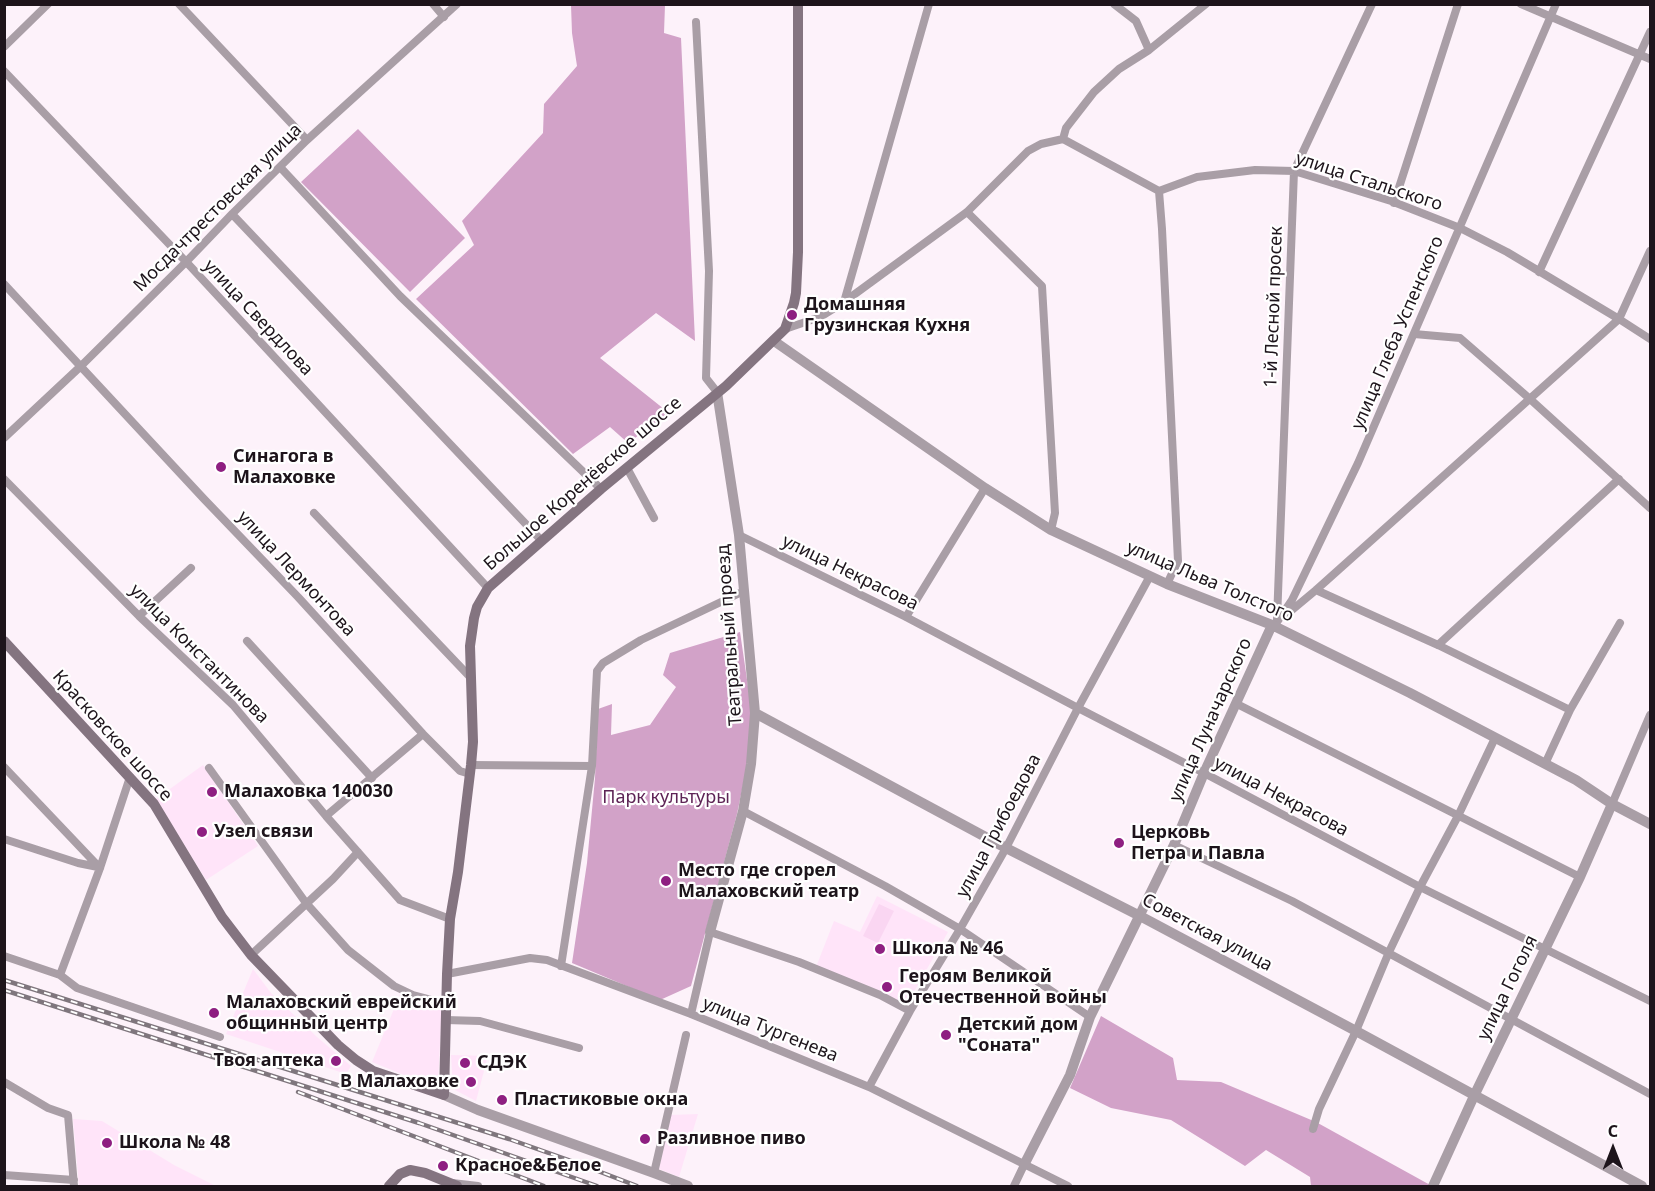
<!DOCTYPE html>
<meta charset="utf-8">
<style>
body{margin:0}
#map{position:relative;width:1655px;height:1191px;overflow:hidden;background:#fdf2fa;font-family:"Noto Sans",sans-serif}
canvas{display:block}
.frame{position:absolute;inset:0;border:6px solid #1d141b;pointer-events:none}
.north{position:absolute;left:1583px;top:1119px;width:60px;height:60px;-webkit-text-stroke:4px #fff;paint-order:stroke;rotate:0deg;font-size:16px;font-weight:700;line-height:24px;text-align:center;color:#1d141b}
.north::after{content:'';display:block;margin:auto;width:21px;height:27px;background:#1d141b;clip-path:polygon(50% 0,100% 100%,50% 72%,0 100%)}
</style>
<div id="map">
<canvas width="1655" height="1191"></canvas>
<div class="frame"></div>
<div class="north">С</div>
</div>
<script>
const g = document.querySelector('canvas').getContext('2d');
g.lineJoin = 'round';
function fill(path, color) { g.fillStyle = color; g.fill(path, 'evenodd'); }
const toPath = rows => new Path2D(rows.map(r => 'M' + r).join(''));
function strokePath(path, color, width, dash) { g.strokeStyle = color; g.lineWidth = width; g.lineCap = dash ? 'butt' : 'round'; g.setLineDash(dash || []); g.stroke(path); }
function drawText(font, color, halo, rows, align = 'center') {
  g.font = font + ' "Noto Sans",sans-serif'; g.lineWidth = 4.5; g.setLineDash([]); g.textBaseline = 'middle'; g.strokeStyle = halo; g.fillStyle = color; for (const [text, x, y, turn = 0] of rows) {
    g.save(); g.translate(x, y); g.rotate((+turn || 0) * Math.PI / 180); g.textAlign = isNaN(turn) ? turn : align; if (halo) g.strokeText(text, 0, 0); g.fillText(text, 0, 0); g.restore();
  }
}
fill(toPath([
 [203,765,258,846,206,880,156,799],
 [877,896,948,932,907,1004,816,967,834,921,860,932],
 [253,969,271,993,317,1037,351,1066,346,1074,226,1034],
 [401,992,442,1005,438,1082,414,1079,372,1062],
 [451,1055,488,1056,476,1101,453,1089],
 [698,1114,679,1177,659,1169,670,1115],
 [73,1119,102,1121,174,1165,216,1186,79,1186]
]), '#ffe4f9');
fill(toPath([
 [879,904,894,911,878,943,863,936]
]), '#fad6f2');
fill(toPath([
 [571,5,665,5,664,33,681,38,695,341,656,313,600,358,669,413,628,443,610,427,573,454,416,299,474,245,462,221,543,133,544,104,577,66,572,33],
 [358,129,465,238,410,292,301,182],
 [740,632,750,700,750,751,737,814,691,986,660,1000,572,963,587,863,595,778,598,709,612,704,611,735,650,725,676,687,663,675,670,653],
 [1101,1016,1173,1058,1177,1080,1221,1082,1316,1122,1432,1186,1311,1186,1310,1177,1266,1150,1245,1166,1171,1120,1111,1108,1070,1088]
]), '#d2a2c8');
strokePath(toPath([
 [179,4,307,140],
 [433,4,444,17],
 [1114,4,1136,21,1149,50],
 [1521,4,1650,59],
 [696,22,709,271,706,378,717,392],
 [4,47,48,4],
 [4,71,191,267,488,588],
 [1063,139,1159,191,1197,177,1255,170,1294,171,1391,201,1460,228,1507,252,1619,319,1650,339],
 [1063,139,1066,128,1094,92,1119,69,1149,50,1206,4],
 [280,167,400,296,601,489],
 [1159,191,1162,229,1178,561,1167,584],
 [1394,203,1458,4],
 [967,212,1042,286,1055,513,1051,530],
 [232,214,541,540],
 [1539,272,1650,32],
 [4,284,204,499,298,597,423,734,460,771,470,774],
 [844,302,929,4],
 [785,329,820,317,844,302,967,212,1028,151,1041,144,1063,139],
 [1414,334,1460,338,1530,399,1650,508],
 [4,438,81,366,186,262,232,214,307,140,457,4],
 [627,468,654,518],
 [4,479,139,616,233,705,326,816,400,900,450,919],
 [314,513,471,678],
 [739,535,906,617,1078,708,1204,773,1420,887,1650,1001],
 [1316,590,1438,645,1570,710],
 [1286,615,1316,590,1619,319,1650,251],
 [139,616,191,568],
 [906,617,985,488],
 [1277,620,1294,171,1372,4],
 [1277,622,1292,600,1358,463,1556,4],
 [247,641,372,778],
 [1438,645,1619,479],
 [1237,704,1580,877],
 [1545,764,1570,710,1620,623],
 [471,765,592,766],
 [4,767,100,868],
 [209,768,306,903,348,950,394,986,413,995,447,1004],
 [1612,804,1650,715],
 [743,811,885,886,960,929,1090,1017],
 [326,816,423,734],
 [4,839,78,863,98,867],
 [1174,845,1292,901,1650,1094],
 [251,955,333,879,358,852],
 [4,956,60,975,77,988,220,1037],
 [561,966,592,766,597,671,603,663,641,640,744,591],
 [447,974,530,958,547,960,691,1014,869,1087,1068,1186],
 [60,975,100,868,130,777],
 [691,1014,710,932,799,962,880,995,910,1011],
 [446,1020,480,1021,579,1048],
 [4,1082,48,1108,68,1115,74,1186],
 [869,1087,910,1011,960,929,1006,848,1078,708,1150,576],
 [1313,1129,1319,1109,1356,1031,1389,952,1420,887,1458,816,1495,738],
 [654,1173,686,1035],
 [4,1175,74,1180],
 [452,1183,478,1186],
 [1014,1186,1024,1165]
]), '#a99ea6', 8);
strokePath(toPath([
 [774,341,985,488,1051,530,1167,584,1272,625,1410,693,1576,780,1612,804,1650,824],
 [755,713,1006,848,1140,916,1356,1031,1642,1186],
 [710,932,743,811,751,764,755,713,739,535,717,392],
 [444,1095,478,1110,654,1173,688,1186],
 [1024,1165,1070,1075,1090,1017,1174,845,1204,773,1272,625],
 [1433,1186,1474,1096,1580,877,1612,804]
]), '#a99ea6', 10);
strokePath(toPath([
 [4,641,154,804,222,917,251,955,338,1045,356,1060,373,1071,444,1095,447,974,450,919,458,872,471,765,473,742,470,646,474,618,477,607,488,588,601,489,726,386,785,329,794,303,796,293,798,252,798,4],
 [389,1186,400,1174,410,1170,425,1173,457,1186]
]), '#847480', 10);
const rail = toPath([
 [4,980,509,1139,577,1163,637,1186],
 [4,990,419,1123,597,1186],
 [298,1092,544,1186]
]);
strokePath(rail, '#7f767d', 4.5);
strokePath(rail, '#fff', 2, [7]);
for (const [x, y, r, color] of [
 [792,315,6,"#8e1f81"],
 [221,467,6,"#8e1f81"],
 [212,792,6,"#8e1f81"],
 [202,832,6,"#8e1f81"],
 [1119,843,6,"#8e1f81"],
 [666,881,6,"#8e1f81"],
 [880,949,6,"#8e1f81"],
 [887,987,6,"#8e1f81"],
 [214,1013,6,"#8e1f81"],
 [946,1035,6,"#8e1f81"],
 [336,1061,6,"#8e1f81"],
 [465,1063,6,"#8e1f81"],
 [471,1082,6,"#8e1f81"],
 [502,1100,6,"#8e1f81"],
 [645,1139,6,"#8e1f81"],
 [107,1143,6,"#8e1f81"],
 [443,1166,6,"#8e1f81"]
]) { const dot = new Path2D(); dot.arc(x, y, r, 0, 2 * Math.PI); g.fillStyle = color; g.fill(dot); strokePath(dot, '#fff', 2); }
drawText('18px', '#1d141b', '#fff', [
 ["улица Стальского",1369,182,18],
 ["Мосдачтрестовская улица",218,208,-45],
 ["1-й Лесной просек",1274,307,-88],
 ["улица Свердлова",258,318,47],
 ["улица Глеба Успенского",1398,333,-67],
 ["Большое Коренёвское шоссе",583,484,-41],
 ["улица Некрасова",850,573,26],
 ["улица Лермонтова",296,574,47],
 ["улица Льва Толстого",1210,582,23],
 ["Театральный проезд",730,635,-94],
 ["улица Константинова",199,654,45],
 ["улица Луначарского",1211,720,-66],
 ["Красковское шоссе",112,736,48],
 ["улица Некрасова",1281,797,28],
 ["улица Грибоедова",999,826,-62],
 ["Советская улица",1207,933,28],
 ["улица Гоголя",1508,988,-64],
 ["улица Тургенева",770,1030,22]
]);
drawText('bold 18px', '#1d141b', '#fff', [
 ["Домашняя",804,305],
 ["Грузинская Кухня",804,326],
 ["Синагога в",233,457],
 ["Малаховке",233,478],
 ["Малаховка 140030",224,792],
 ["Узел связи",214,832],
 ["Церковь",1131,833],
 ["Петра и Павла",1131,854],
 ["Место где сгорел",678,871],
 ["Малаховский театр",678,892],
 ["Школа № 46",892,949],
 ["Героям Великой",899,977],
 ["Отечественной войны",899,998],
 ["Малаховский еврейский",226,1003],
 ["общинный центр",226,1024],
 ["Детский дом",958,1025],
 ["\"Соната\"",958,1046],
 ["Твоя аптека",324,1061,"right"],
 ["СДЭК",477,1063],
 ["В Малаховке",459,1082,"right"],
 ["Пластиковые окна",514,1100],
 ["Разливное пиво",657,1139],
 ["Школа № 48",119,1143],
 ["Красное&Белое",455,1166]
], 'left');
drawText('18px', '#5e2456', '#fff', [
 ["Парк культуры",666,798]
]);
</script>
